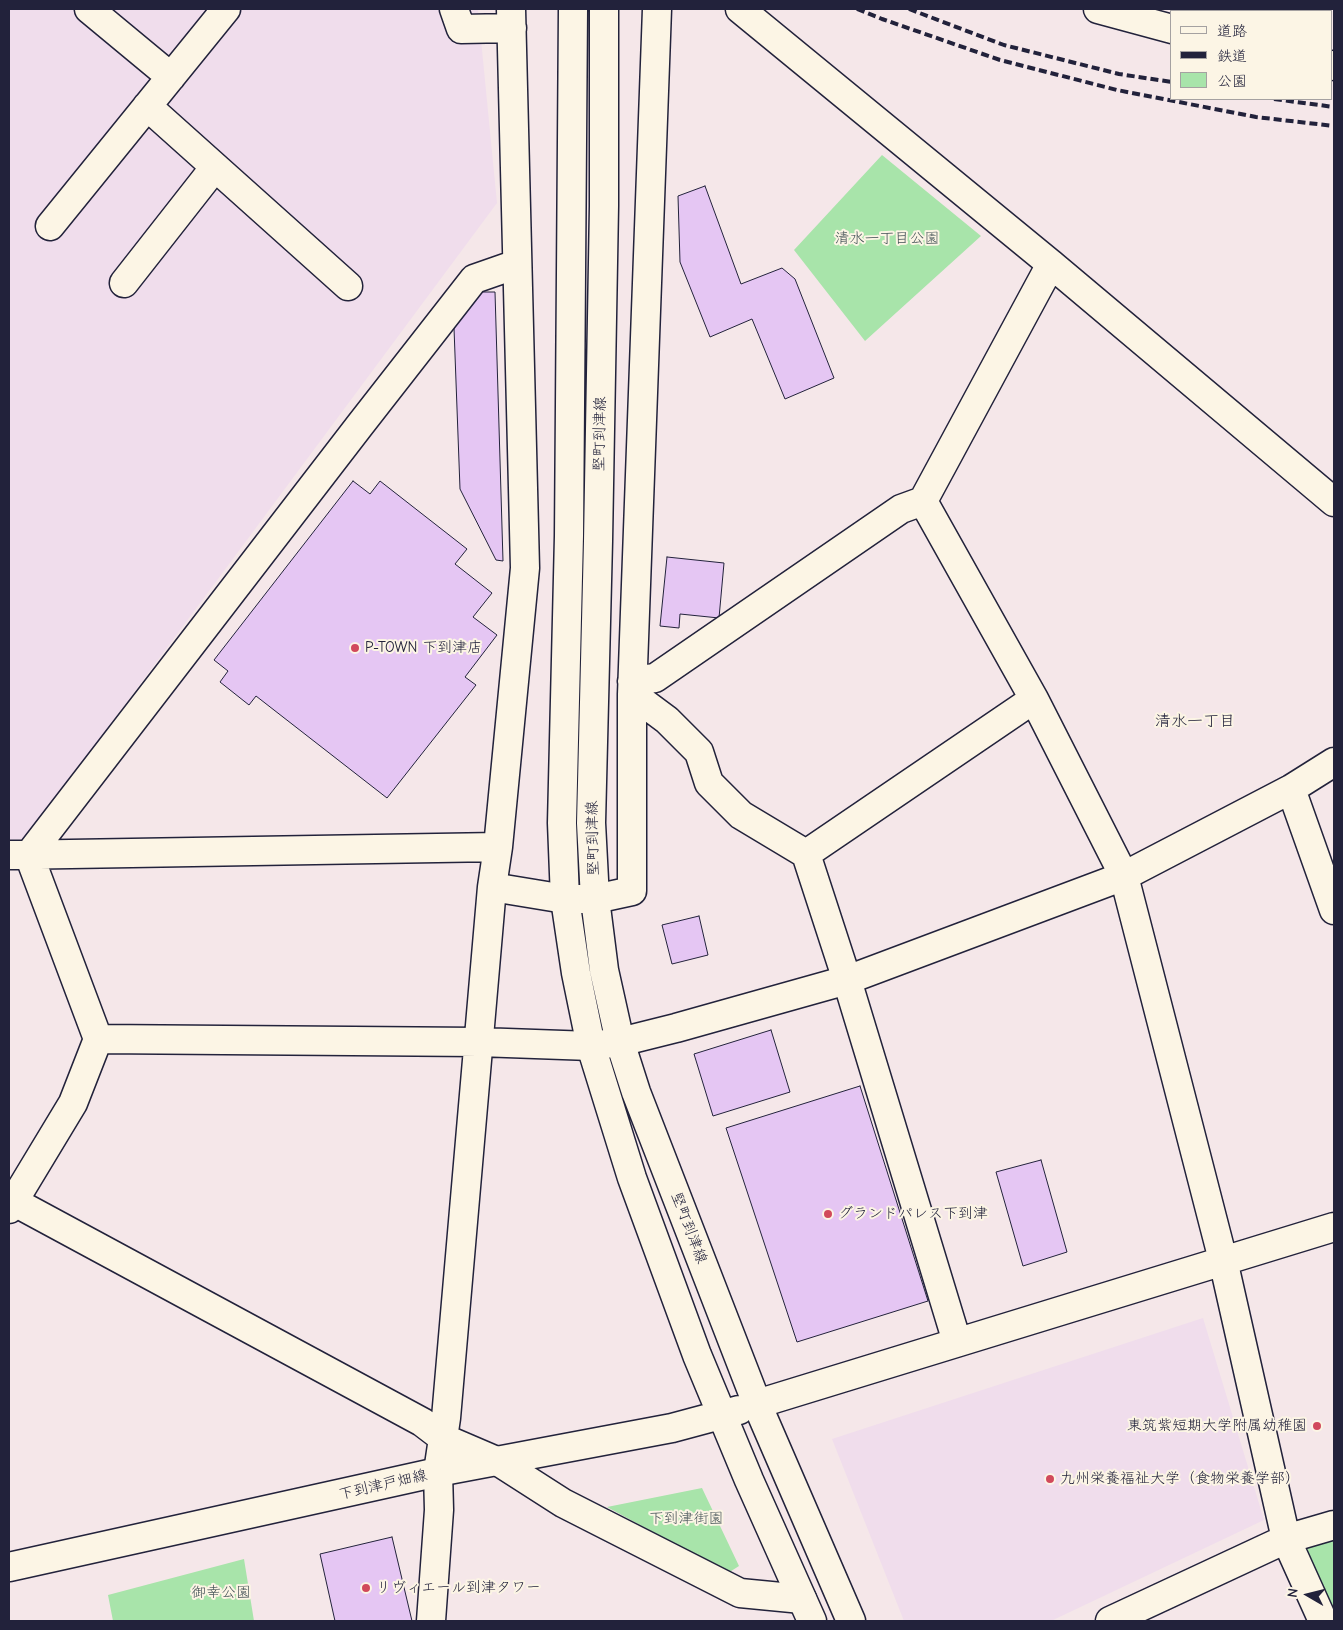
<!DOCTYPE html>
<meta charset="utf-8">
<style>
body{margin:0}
#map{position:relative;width:1343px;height:1630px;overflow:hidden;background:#f5e7e9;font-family:"Comic Neue","Klee One",sans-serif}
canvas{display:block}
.frame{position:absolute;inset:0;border:10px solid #22223b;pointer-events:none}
.legend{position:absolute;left:1170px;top:10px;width:162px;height:90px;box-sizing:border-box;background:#fcf5e5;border:1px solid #a5a1a1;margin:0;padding:6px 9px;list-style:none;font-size:15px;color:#22223b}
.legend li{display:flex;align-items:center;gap:10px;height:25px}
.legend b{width:25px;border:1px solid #a5a1a1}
.north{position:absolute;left:1283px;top:1570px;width:50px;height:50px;-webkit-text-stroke:4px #fcf5e5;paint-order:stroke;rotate:278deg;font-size:14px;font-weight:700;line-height:20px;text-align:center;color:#22223b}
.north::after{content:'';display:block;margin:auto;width:18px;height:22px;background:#22223b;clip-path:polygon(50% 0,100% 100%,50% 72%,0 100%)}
</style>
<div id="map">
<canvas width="1343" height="1630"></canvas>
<div class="frame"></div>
<ul class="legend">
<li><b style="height:6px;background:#fcf5e5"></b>道路</li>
<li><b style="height:6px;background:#22223b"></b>鉄道</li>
<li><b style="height:14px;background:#a8e4aa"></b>公園</li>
</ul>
<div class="north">N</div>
</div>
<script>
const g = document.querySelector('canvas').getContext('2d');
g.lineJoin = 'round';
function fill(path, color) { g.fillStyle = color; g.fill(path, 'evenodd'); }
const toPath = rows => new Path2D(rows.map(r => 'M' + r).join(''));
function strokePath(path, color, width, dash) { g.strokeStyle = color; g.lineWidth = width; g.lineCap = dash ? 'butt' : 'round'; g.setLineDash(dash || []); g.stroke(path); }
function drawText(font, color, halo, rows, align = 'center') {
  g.font = font + ' "Comic Neue","Klee One",sans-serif'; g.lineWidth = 4; g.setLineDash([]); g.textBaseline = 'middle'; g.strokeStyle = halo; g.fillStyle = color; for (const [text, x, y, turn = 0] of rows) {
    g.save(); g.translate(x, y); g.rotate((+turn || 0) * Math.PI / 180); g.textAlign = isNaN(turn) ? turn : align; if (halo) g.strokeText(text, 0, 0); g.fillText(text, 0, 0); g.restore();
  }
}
fill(toPath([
 [9,9,478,9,497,203,25,839,9,840],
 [1203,1318,1264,1520,1051,1621,904,1621,832,1439]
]), '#f0ddec');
fill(toPath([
 [882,155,981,236,865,341,794,250],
 [702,1488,739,1566,728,1573,607,1507],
 [1334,1530,1334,1621,1295,1542],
 [244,1559,254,1621,113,1621,108,1595]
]), '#a8e4aa');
const building = toPath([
 [1268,9,1299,9,1299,11,1268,11,1268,9],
 [705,186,741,284,782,268,795,279,834,378,785,399,752,319,710,337,680,262,678,196,705,186],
 [481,292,495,292,503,561,496,560,460,489,454,328,481,292],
 [353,481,370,494,380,481,467,549,455,564,492,593,473,617,497,635,465,677,476,685,387,798,256,696,249,705,220,682,228,671,214,660,353,481],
 [667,557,724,563,719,618,680,614,679,628,660,626,667,557],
 [699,916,708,955,672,964,662,925,699,916],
 [771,1030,790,1092,713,1116,694,1054,771,1030],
 [860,1086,928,1301,797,1342,726,1128,860,1086],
 [1041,1160,1067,1252,1023,1266,996,1172,1041,1160],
 [392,1537,412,1621,335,1621,320,1554,392,1537]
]);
fill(building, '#e5c6f3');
strokePath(building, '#22223b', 1);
const minor = toPath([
 [89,9,171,77],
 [454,9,461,29,512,28],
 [511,9,525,568,498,847,492,887,565,899,595,899,632,891,632,694,657,9],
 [740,9,1051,264,1334,502],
 [1098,9,1172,29],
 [1189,11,1189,9],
 [1253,11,1253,9],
 [1332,65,1334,66],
 [147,106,348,286],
 [50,226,226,9],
 [124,283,215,167],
 [923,501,1034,699,1124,876,1223,1260,1286,1539,1323,1621],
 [632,681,655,678,901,509,923,501,1051,264],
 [632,694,667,720,699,752,709,783,741,815,806,854,847,980,957,1342],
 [1291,789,1334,910],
 [806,854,1034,699],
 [9,855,498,847],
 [29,855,360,425,474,279,517,264],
 [98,1039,479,1042,591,1046,620,1042,676,1028,847,980,1124,876,1291,789,1334,762],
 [9,1199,422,1422,443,1438,499,1462,563,1503,740,1593,802,1599],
 [9,1209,73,1103,98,1039,29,855],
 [757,1404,1334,1227],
 [431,1621,439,1510,438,1472,446,1418,492,887],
 [1110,1621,1286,1539,1334,1525]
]);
const major = toPath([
 [573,9,569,536,562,823,565,899,576,973,591,1046,632,1178,697,1355,749,1480,812,1621],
 [604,9,604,206,598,541,591,823,595,899,604,970,620,1042,636,1092,757,1404,851,1621],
 [9,1567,438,1472,672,1428,739,1410]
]);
strokePath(minor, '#22223b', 31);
strokePath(major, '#22223b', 31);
strokePath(minor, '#fcf5e5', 28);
strokePath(major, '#fcf5e5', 28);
strokePath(toPath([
 [857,9,882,19,1000,60,1117,90,1256,117,1334,126],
 [909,9,1004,45,1119,74,1172,82],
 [1274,99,1334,107]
]), '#22223b', 4, [8, 4]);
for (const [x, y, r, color] of [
 [355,648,5,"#d1495b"],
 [828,1214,5,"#d1495b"],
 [1317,1426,5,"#d1495b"],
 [1050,1479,5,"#d1495b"],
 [366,1588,5,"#d1495b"]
]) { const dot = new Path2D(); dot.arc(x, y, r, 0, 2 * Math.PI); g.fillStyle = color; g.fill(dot); strokePath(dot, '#fcf5e5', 2); }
drawText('15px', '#445257', '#fcf5e5', [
 ["清水一丁目公園",887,239],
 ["下到津街園",686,1519],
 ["御幸公園",221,1593]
]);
drawText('15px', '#22223b', '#fcf5e5', [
 ["堅町到津線",600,434,-89],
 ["堅町到津線",593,838,-91],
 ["堅町到津線",689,1228,69],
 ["下到津戸畑線",383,1485,-13]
]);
drawText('15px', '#22223b', '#fcf5e5', [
 ["P-TOWN 下到津店",365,648],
 ["グランドパレス下到津",838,1214],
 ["東筑紫短期大学附属幼稚園",1307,1426,"right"],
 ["九州栄養福祉大学（食物栄養学部）",1060,1479],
 ["リヴィエール到津タワー",376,1588]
], 'left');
drawText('16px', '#22223b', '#fcf5e5', [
 ["清水一丁目",1195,721]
]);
</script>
